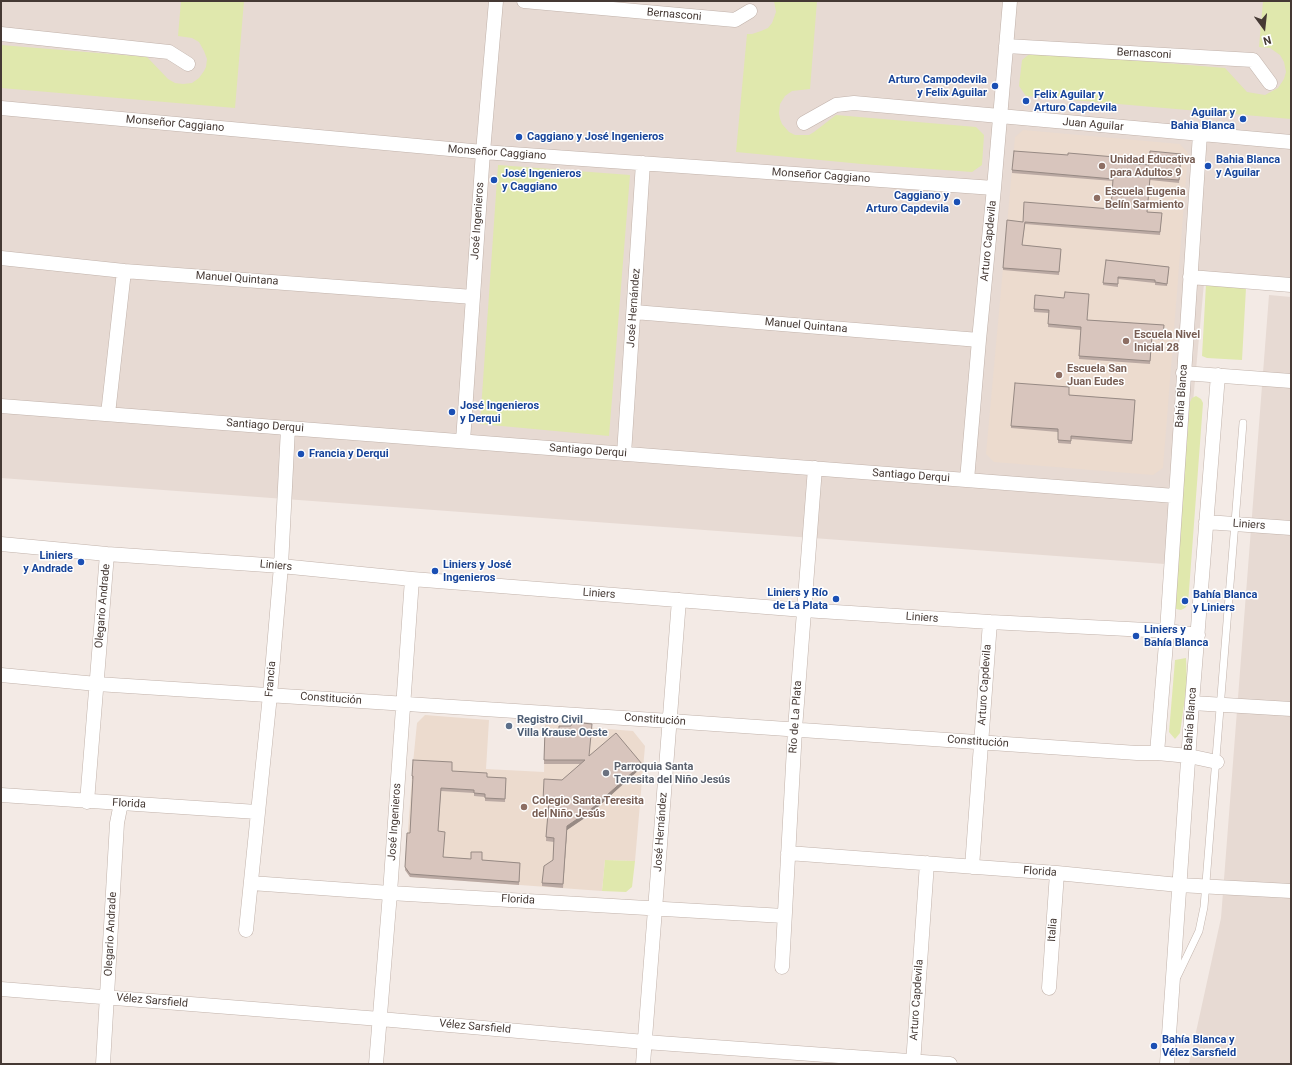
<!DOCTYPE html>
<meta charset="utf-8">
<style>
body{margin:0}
#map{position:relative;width:1292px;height:1065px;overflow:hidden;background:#f3eae5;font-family:Roboto,sans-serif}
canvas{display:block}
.frame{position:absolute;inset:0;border:2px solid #453934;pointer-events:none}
.north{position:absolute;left:1244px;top:8px;width:40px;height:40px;-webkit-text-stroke:3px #fff;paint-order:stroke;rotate:165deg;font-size:11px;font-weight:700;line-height:16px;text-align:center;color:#453934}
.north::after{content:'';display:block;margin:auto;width:14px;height:18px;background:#453934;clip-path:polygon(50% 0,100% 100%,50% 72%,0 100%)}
</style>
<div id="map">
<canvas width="1292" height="1065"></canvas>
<div class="frame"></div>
<div class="north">N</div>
</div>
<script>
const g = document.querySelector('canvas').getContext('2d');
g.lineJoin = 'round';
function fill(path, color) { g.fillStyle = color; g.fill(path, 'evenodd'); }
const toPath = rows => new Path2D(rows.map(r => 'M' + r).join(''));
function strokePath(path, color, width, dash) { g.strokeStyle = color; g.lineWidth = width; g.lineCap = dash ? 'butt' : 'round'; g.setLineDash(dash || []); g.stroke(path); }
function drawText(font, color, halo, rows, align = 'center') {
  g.font = font + ' Roboto,sans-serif'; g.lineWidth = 3; g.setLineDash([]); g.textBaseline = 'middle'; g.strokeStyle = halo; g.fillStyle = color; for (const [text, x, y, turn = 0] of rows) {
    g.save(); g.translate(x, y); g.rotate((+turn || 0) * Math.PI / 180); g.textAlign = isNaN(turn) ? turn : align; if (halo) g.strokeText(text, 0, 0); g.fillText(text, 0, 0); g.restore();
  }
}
fill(toPath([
 [1,1,1291,1,1291,291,1204,283,1178,565,1,478],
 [1269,295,1291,297,1291,1064,1189,1064,1221,918]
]), '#e7dad3');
fill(toPath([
 [1023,130,1180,144,1188,153,1163,468,1153,475,994,462,986,454,1015,137],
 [425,715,489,720,486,769,544,772,545,724,633,731,645,746,635,861,605,860,602,891,410,877,405,870,413,763,417,723]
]), '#ecdbce');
fill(toPath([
 [181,1,244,1,235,108,1,88,1,45,147,57,168,79,175,83,183,84,192,83,199,78,204,71,206,67,207,59,204,51,199,42,192,38,178,36],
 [774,1,817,1,810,89,792,91,785,96,780,104,779,113,780,119,782,124,789,132,795,135,809,135,814,132,836,115,976,127,984,135,982,165,972,172,862,164,736,152,747,34,752,34,761,31,768,28,772,23,776,12],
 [1263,1,1291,1,1291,119,1026,96,1019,86,1022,60,1032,52,1225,68,1247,92,1265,95,1278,88,1284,79,1286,72,1284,62,1280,55,1270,48,1259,47],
 [498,165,630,175,609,436,480,424],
 [1206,284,1246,288,1242,360,1207,358,1202,356],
 [1196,396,1201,399,1203,403,1188,604,1185,608,1181,610,1176,609,1173,603,1190,402,1192,398],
 [1186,658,1187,684,1180,733,1175,739,1169,732,1175,660],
 [605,860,635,861,632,887,626,892,602,891]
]), '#e0e8ad');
const lane = toPath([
 [1177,977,1199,931,1204,907,1243,423]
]);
const street = toPath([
 [524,1,735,20,750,11],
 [1,34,169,52,188,64],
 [1006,46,1253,60,1270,83],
 [1,108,483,152,994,188],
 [804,123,836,105,854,103,1291,142],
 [1,258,124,271,473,297],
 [1190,277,1291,285],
 [634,312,979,340],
 [1183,373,1291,381],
 [1,406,1175,496],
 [108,414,124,271],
 [463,441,483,152,496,1],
 [624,454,643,163],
 [967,480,979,340,994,188,1010,1],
 [1206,522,1291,528],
 [1,544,107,554,281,566,412,579,804,610,990,622,1167,631,1198,635],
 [1,675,97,684,670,721,1137,753,1157,753,1189,756,1217,762],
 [1192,703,1291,709],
 [1157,753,1167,631,1200,134],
 [1,795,257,812],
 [87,802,107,554],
 [788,853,1057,873,1179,885,1291,891],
 [972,867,990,622],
 [251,883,390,893,784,916],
 [246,930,270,695,281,566,288,428],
 [782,967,795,729,815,468],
 [1049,988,1057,873],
 [1,989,380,1019,645,1042,950,1064],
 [103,1064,117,823,121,803],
 [376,1064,390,893,412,579],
 [643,1064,679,600],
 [913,1064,927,863],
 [1167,1064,1192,703,1218,375]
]);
strokePath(lane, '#c1b2aa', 8);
strokePath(street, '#c1b2aa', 15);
strokePath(lane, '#fff', 7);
strokePath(street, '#fff', 14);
fill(toPath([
 [1181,157,1179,183,1150,180,1147,212,1162,213,1160,235,1025,224,1022,245,1061,249,1059,275,1003,270,1003,268,1023,222,1111,209,1113,181,1012,173,1012,170,1115,162,1149,165],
 [1106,260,1169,267,1167,286,1155,285,1155,283,1118,279,1118,287,1103,285],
 [1064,298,1087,320,1164,325,1163,340,1152,339,1150,364,1079,359,1081,330,1048,327,1049,313,1034,312,1034,309],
 [1069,395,1135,400,1132,444,1071,439,1071,444,1058,443,1058,432,1011,428,1011,426],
 [545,730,590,756,642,767,589,815,567,830,563,888,542,886,542,883,553,860,554,842,546,841,548,805,543,804,543,801,562,780,581,764,544,764],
 [452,771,487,777,506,778,505,802,485,801,485,797,474,796,474,793,441,791,438,831,443,857,520,863,519,885,410,877,405,870,410,833,413,779,412,779,412,776]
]), '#baa9a3');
fill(toPath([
 [642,764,642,767,589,815,567,830,563,888,567,826]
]), '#978a84');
const building = toPath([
 [1014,151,1068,155,1068,153,1115,157,1115,162,1149,165,1150,151,1181,154,1179,180,1150,178,1147,212,1162,213,1160,232,1025,222,1022,245,1061,249,1059,272,1003,268,1007,220,1023,222,1024,202,1111,209,1113,179,1012,170,1014,151],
 [1106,260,1169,267,1167,284,1155,282,1155,280,1118,277,1118,284,1103,283,1106,260],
 [1065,292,1089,294,1087,320,1164,325,1163,337,1152,336,1150,361,1079,356,1081,327,1048,324,1049,310,1034,309,1035,295,1064,298,1065,292],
 [1015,383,1069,387,1069,395,1135,400,1132,441,1071,436,1071,441,1058,440,1058,429,1011,426,1015,383],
 [572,722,592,724,589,756,616,733,642,764,589,811,567,826,563,884,542,883,544,866,553,860,554,838,546,837,549,801,543,801,544,779,562,780,585,760,544,760,545,730,559,730,559,726,571,726,572,722],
 [413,760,452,762,452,771,487,773,487,777,506,778,505,799,485,798,485,794,474,793,474,790,441,788,438,831,445,832,443,857,471,859,471,852,482,852,482,860,520,863,519,882,410,874,405,867,407,833,410,833,413,776,412,776,413,760]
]);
fill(building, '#d8c5bd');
strokePath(building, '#978a84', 1);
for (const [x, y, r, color] of [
 [995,86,4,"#1a4fb4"],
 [1026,101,4,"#1a4fb4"],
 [1243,119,4,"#1a4fb4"],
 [519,137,4,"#1a4fb4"],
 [1102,166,4,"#8d6e63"],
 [1208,166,4,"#1a4fb4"],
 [494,180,4,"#1a4fb4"],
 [1097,198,4,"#8d6e63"],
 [957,202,4,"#1a4fb4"],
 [1126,341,4,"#8d6e63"],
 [1059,375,4,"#8d6e63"],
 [452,412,4,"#1a4fb4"],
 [301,454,4,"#1a4fb4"],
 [81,562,4,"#1a4fb4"],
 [435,571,4,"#1a4fb4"],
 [836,599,4,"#1a4fb4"],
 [1185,601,4,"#1a4fb4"],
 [1136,636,4,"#1a4fb4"],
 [509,726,4,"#5c6f8a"],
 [606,773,4,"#6b7280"],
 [524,807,4,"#8d6e63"],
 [1154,1046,4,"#1a4fb4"]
]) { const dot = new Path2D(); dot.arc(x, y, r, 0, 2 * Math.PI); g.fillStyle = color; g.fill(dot); strokePath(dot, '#fff', 1.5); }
drawText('11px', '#453934', '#fff', [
 ["Bernasconi",674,15,5],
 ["Bernasconi",1144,54,3],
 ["Monseñor Caggiano",175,124,5],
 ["Juan Aguilar",1093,125,5],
 ["Monseñor Caggiano",497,153,4],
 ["Monseñor Caggiano",821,176,4],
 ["José Ingenieros",478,221,-86],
 ["Arturo Capdevila",989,241,-84],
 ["Manuel Quintana",237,279,4],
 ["José Hernández",634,308,-86],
 ["Manuel Quintana",806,326,5],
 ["Bahía Blanca",1182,396,-86],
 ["Santiago Derqui",265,426,4],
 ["Santiago Derqui",588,451,4],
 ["Santiago Derqui",911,476,4],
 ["Liniers",1249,525,4],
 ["Liniers",276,566,5],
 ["Liniers",599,594,4],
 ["Olegario Andrade",103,606,-85],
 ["Liniers",922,618,4],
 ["Francia",271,679,-85],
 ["Arturo Capdevila",985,685,-86],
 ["Constitución",331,699,4],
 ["Río de La Plata",796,717,-86],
 ["Bahía Blanca",1191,719,-86],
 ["Constitución",655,720,4],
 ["Constitución",978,742,4],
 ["Florida",129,804,3],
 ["José Ingenieros",395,822,-86],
 ["José Hernández",661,832,-86],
 ["Florida",1040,872,4],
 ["Florida",518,900,3],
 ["Italia",1053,930,-86],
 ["Olegario Andrade",111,934,-87],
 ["Arturo Capdevila",917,1000,-86],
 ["Vélez Sarsfield",152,1001,5],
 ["Vélez Sarsfield",475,1027,5]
]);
drawText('bold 11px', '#164399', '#fff', [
 ["Arturo Campodevila",987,80,"right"],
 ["y Felix Aguilar",987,93,"right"],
 ["Felix Aguilar y",1034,95],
 ["Arturo Capdevila",1034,108],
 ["Aguilar y",1235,113,"right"],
 ["Bahia Blanca",1235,126,"right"],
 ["Caggiano y José Ingenieros",527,137],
 ["Bahia Blanca",1216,160],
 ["y Aguilar",1216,173],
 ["José Ingenieros",502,174],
 ["y Caggiano",502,187],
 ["Caggiano y",949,196,"right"],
 ["Arturo Capdevila",949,209,"right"],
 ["José Ingenieros",460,406],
 ["y Derqui",460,419],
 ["Francia y Derqui",309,454],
 ["Liniers",73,556,"right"],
 ["y Andrade",73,569,"right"],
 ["Liniers y José",443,565],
 ["Ingenieros",443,578],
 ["Liniers y Río",828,593,"right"],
 ["de La Plata",828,606,"right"],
 ["Bahía Blanca",1193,595],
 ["y Liniers",1193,608],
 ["Liniers y",1144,630],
 ["Bahía Blanca",1144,643],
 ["Bahía Blanca y",1162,1040],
 ["Vélez Sarsfield",1162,1053]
], 'left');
drawText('bold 11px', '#785e54', '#fff', [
 ["Unidad Educativa",1110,160],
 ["para Adultos 9",1110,173],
 ["Escuela Eugenia",1105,192],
 ["Belín Sarmiento",1105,205],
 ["Escuela Nivel",1134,335],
 ["Inicial 28",1134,348],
 ["Escuela San",1067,369],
 ["Juan Eudes",1067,382],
 ["Colegio Santa Teresita",532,801],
 ["del Niño Jesús",532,814]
], 'left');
drawText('bold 11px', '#4e5e75', '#fff', [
 ["Registro Civil",517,720],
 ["Villa Krause Oeste",517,733]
], 'left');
drawText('bold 11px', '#5b616d', '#fff', [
 ["Parroquia Santa",614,767],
 ["Teresita del Niño Jesús",614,780]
], 'left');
</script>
